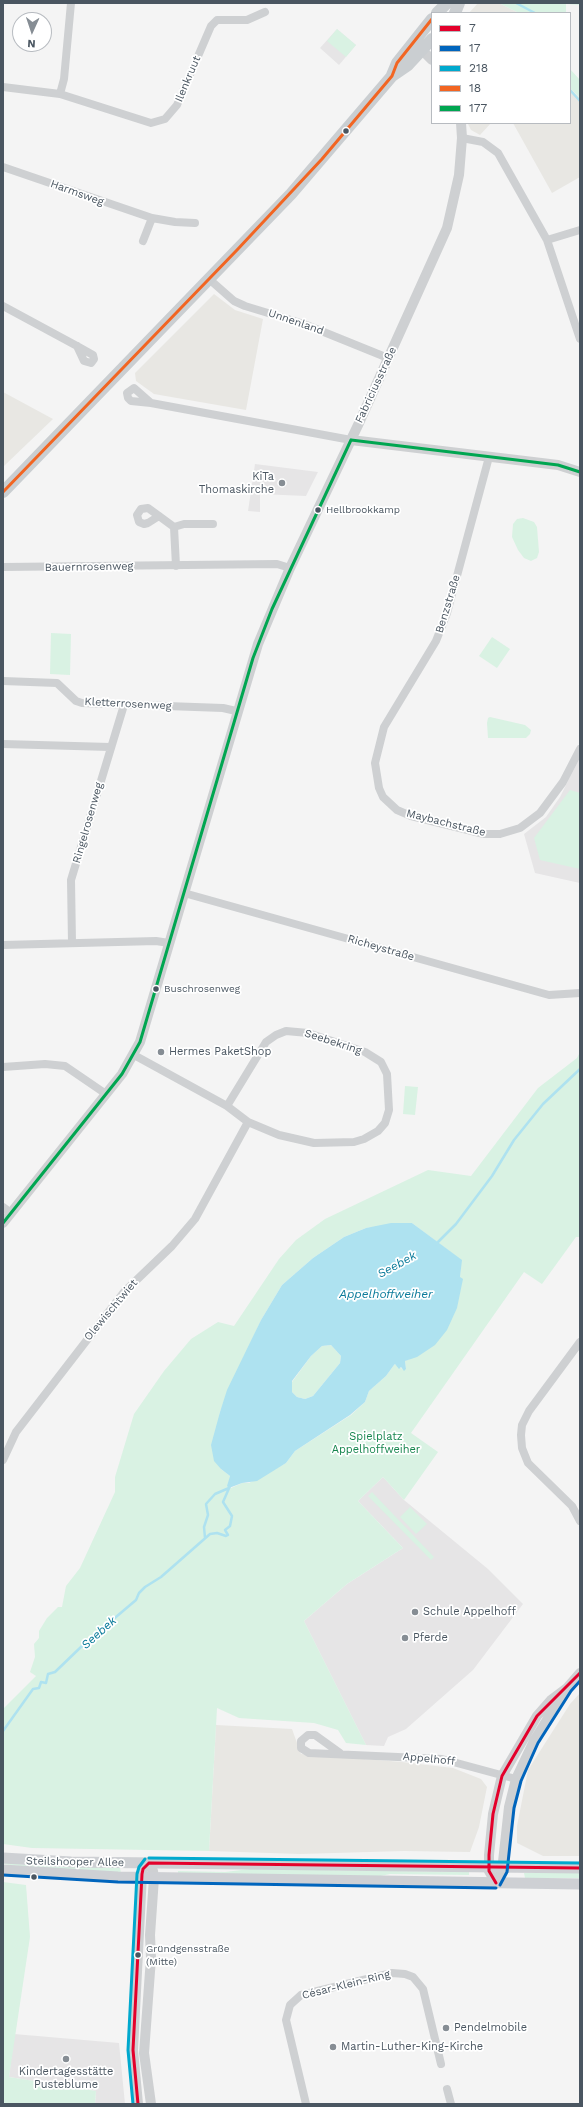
<!DOCTYPE html>
<meta charset="utf-8">
<style>
body{margin:0}
#map{position:relative;width:583px;height:2107px;overflow:hidden;background:#f4f4f4;font-family:"Work Sans",sans-serif}
canvas{display:block}
.frame{position:absolute;inset:0;border:4px solid #4a5661;pointer-events:none}
.legend{position:absolute;left:431px;top:12px;width:140px;height:112px;box-sizing:border-box;background:#fff;border:1px solid #b7bbc0;margin:0;padding:5px 7px;list-style:none;font-size:12px;color:#4a5661}
.legend li{display:flex;align-items:center;gap:8px;height:20px}
.legend b{width:20px;border:1px solid #b7bbc0}
.north{position:absolute;left:12px;top:12px;width:40px;height:40px;box-sizing:border-box;background:#fff;border:1px solid #b7bbc0;border-radius:50%;rotate:183deg;font-size:11px;font-weight:700;line-height:16px;text-align:center;color:#4a5661}
.north::after{content:'';display:block;margin:auto;width:14px;height:18px;background:#868d94;clip-path:polygon(50% 0,100% 100%,50% 72%,0 100%)}
</style>
<div id="map">
<canvas width="583" height="2107"></canvas>
<div class="frame"></div>
<ul class="legend">
<li><b style="height:5px;background:#e4002b"></b>7</li>
<li><b style="height:5px;background:#0065bd"></b>17</li>
<li><b style="height:5px;background:#00a9ce"></b>218</li>
<li><b style="height:5px;background:#f26522"></b>18</li>
<li><b style="height:5px;background:#00a651"></b>177</li>
</ul>
<div class="north">N</div>
</div>
<script>
const g = document.querySelector('canvas').getContext('2d');
g.lineJoin = 'round';
function fill(path, color) { g.fillStyle = color; g.fill(path, 'evenodd'); }
const toPath = rows => new Path2D(rows.map(r => 'M' + r).join(''));
function strokePath(path, color, width, dash) { g.strokeStyle = color; g.lineWidth = width; g.lineCap = dash ? 'butt' : 'round'; g.setLineDash(dash || []); g.stroke(path); }
function drawText(font, color, halo, rows, align = 'center') {
  g.font = font + ' "Work Sans",sans-serif'; g.lineWidth = 3.5; g.setLineDash([]); g.textBaseline = 'middle'; g.strokeStyle = halo; g.fillStyle = color; for (const [text, x, y, turn = 0] of rows) {
    g.save(); g.translate(x, y); g.rotate((+turn || 0) * Math.PI / 180); g.textAlign = isNaN(turn) ? turn : align; if (halo) g.strokeText(text, 0, 0); g.fillText(text, 0, 0); g.restore();
  }
}
fill(toPath([
 [478,3,499,3,519,13,469,13],
 [570,88,580,98,580,177,552,193,513,123,570,123],
 [491,123,480,135,471,130,468,124],
 [214,294,235,310,263,319,246,410,154,394,136,381,135,373],
 [3,392,53,419,4,466,3,465],
 [580,1693,580,1856,543,1856,517,1843,517,1826,528,1770,570,1704],
 [216,1725,292,1729,301,1754,402,1762,453,1768,481,1779,487,1787,479,1827,470,1852,404,1851,300,1854,209,1851]
]), '#e8e7e3');
fill(toPath([
 [337,29,356,45,339,65,320,48],
 [255,464,318,472,306,496,260,494,260,512,248,511],
 [580,757,580,883,535,873,524,834,546,817,560,797],
 [383,1477,404,1500,488,1569,523,1604,473,1670,406,1729,388,1737,384,1746,366,1745,304,1621,347,1584,403,1548,358,1501],
 [14,2034,119,2043,125,2104,95,2104,96,2091,9,2077]
]), '#e6e5e6');
fill(toPath([
 [499,3,580,3,580,5,566,4,566,13,519,13],
 [337,29,356,45,346,57,327,41],
 [570,69,580,80,580,98,570,88],
 [523,518,534,522,537,527,539,552,537,558,531,561,524,558,518,550,512,537,513,524,517,519],
 [51,633,71,634,70,675,50,674],
 [492,637,510,649,497,668,479,656],
 [490,717,525,725,531,730,530,734,526,738,488,738,487,723,488,718],
 [570,790,580,793,580,869,540,860,534,838],
 [580,1052,580,1237,576,1237,542,1284,524,1272,411,1433,438,1452,404,1500,383,1477,358,1501,403,1548,347,1584,304,1621,366,1745,346,1743,338,1730,314,1723,239,1718,217,1708,209,1851,32,1848,3,1844,3,1709,36,1676,30,1672,35,1657,34,1644,39,1638,39,1631,47,1618,58,1607,62,1607,66,1586,80,1568,115,1492,115,1477,134,1414,164,1371,191,1339,218,1322,234,1326,279,1259,296,1240,325,1219,428,1170,471,1176,538,1088,577,1058],
 [412,1223,461,1260,460,1277,414,1357,405,1361,406,1369,404,1370,395,1364,394,1365,386,1376,369,1391,365,1402,351,1415,295,1451,286,1463,249,1483,242,1483,231,1488,228,1486,230,1476,221,1469,218,1425,220,1412,261,1320,282,1285,313,1258,344,1237,366,1228],
 [405,1086,418,1087,415,1115,403,1114],
 [331,1345,341,1356,340,1363,313,1396,305,1399,297,1397,292,1392,292,1382,311,1356,322,1346],
 [372,1492,434,1557,431,1560,368,1496],
 [410,1507,427,1524,416,1534,400,1517],
 [3,1862,28,1865,120,1868,121,1873,43,1869,3,1864],
 [250,1869,469,1872,469,1875,390,1874,376,1877,178,1874,178,1871,225,1872],
 [524,1873,580,1873,580,1878,525,1878],
 [3,1882,26,1885,30,1937,9,2077,96,2091,95,2104,3,2104]
]), '#d9f2e3');
fill(toPath([
 [391,1223,412,1223,462,1260,460,1277,463,1279,457,1308,447,1330,435,1345,417,1357,405,1361,406,1369,404,1371,401,1367,399,1369,395,1364,394,1365,386,1376,369,1391,365,1402,350,1415,295,1451,286,1463,257,1481,242,1483,229,1488,227,1486,230,1476,221,1469,214,1461,211,1445,220,1412,227,1390,261,1320,282,1285,313,1258,344,1237,366,1228],
 [331,1345,341,1356,340,1363,313,1396,305,1399,297,1397,292,1392,292,1381,311,1356,322,1346]
]), '#aee2f0');
strokePath(toPath([
 [516,3,535,13],
 [570,90,580,101],
 [436,1244,456,1224,492,1176,514,1140,543,1104,580,1069],
 [205,1538,204,1527,208,1515,206,1504,215,1494,229,1488],
 [3,1731,33,1689,39,1688,41,1682,46,1683,48,1674,55,1672,82,1646,89,1644,97,1633,136,1600,139,1593,145,1587,161,1577,210,1534,217,1533,226,1536,228,1535,225,1530,230,1526,232,1516,223,1502,230,1486]
]), '#aee2f0', 2.5);
strokePath(toPath([
 [3,87,60,94,151,123,165,119,177,105,211,26,217,20,247,20,265,12],
 [60,94,64,79,71,3],
 [462,138,483,142,498,153,547,240,580,339],
 [3,167,152,218,175,222,195,223],
 [547,240,580,230],
 [143,241,152,218],
 [209,279,234,301,245,306,304,324,388,358],
 [3,306,77,346,93,355,94,359,91,363,84,361,77,346],
 [151,403,131,401,128,398,127,393,134,388,151,403,351,440],
 [489,457,447,613,436,641,384,727,375,763,379,788,383,797,397,810,411,816,484,834,500,834,520,828,540,813,563,782,580,749],
 [159,516,148,523,144,524,139,522,137,515,141,509,148,508,159,516,174,527,176,566],
 [174,527,184,524,213,524],
 [3,567,277,564,290,568],
 [3,681,57,683,76,701,82,703,223,708,236,711],
 [3,744,110,747],
 [184,893,531,990,549,995,580,993],
 [72,943,71,880,124,705],
 [3,945,156,941,169,943],
 [134,1055,227,1106,248,1122,279,1135,314,1143,354,1142,364,1139,378,1131,385,1123,389,1110,387,1074,381,1062,365,1052,308,1033,286,1031,276,1035,266,1042,227,1106],
 [3,1067,45,1064,65,1066,106,1094],
 [3,1207,11,1213],
 [580,1342,529,1411,522,1425,521,1435,522,1448,528,1463,572,1506,580,1521],
 [3,1460,16,1432,124,1292,172,1246,195,1219,248,1122],
 [340,1753,315,1735,308,1735,301,1741,301,1748,309,1753,442,1759,516,1779],
 [447,2089,451,2104],
 [306,2104,286,2020,290,2005,301,1995,392,1973,405,1974,413,1977,423,1989,441,2064]
]), '#ced0d2', 8);
strokePath(toPath([
 [421,44,422,50,432,60],
 [351,440,558,465,580,472],
 [3,1223,122,1074,140,1042,258,644,290,568,359,423,447,228,459,175,462,138,461,123],
 [567,1688,551,1700,537,1716,502,1776,493,1814,489,1855,489,1871,496,1883,502,1871,509,1807,516,1779,534,1741,567,1688,580,1673],
 [138,2104,133,2050,142,1874,143,1869,149,1863,153,1871,154,1878,150,1935,151,1958,144,2053,151,2104]
]), '#ced0d2', 10);
strokePath(toPath([
 [3,1858,71,1862,580,1868],
 [3,1870,118,1877,580,1884]
]), '#ced0d4', 11);
strokePath(toPath([
 [437,13,447,3],
 [455,13,459,3],
 [392,75,397,63,432,19],
 [3,492,291,194,392,76,408,65,432,39]
]), '#caced1', 12);
strokePath(toPath([
 [149,1863,580,1868],
 [496,1883,489,1871,489,1855,493,1814,502,1776,537,1716,580,1673],
 [138,2104,133,2050,142,1874,143,1869,149,1863]
]), '#e4002b', 3);
strokePath(toPath([
 [3,1875,118,1882,496,1888],
 [500,1885,507,1872,514,1808,521,1781,538,1743,571,1691,580,1681]
]), '#0065bd', 3);
strokePath(toPath([
 [149,1858,580,1863],
 [133,2104,128,2050,137,1874,139,1867,145,1859]
]), '#00a9ce', 3);
strokePath(toPath([
 [3,492,237,250,322,159,392,76,397,63,432,19]
]), '#f26522', 3);
strokePath(toPath([
 [351,440,558,465,580,472],
 [3,1223,122,1074,140,1042,253,658,272,609,351,440]
]), '#00a651', 3);
for (const [x, y, r, color] of [
 [346,131,3.5,"#4a5661"],
 [282,483,4,"#868d94"],
 [318,510,3.5,"#4a5661"],
 [156,989,3.5,"#4a5661"],
 [161,1052,4,"#868d94"],
 [415,1612,4,"#868d94"],
 [405,1638,4,"#868d94"],
 [34,1877,3.5,"#4a5661"],
 [138,1955,3.5,"#4a5661"],
 [446,2028,4,"#868d94"],
 [333,2047,4,"#868d94"],
 [66,2059,4,"#868d94"]
]) { const dot = new Path2D(); dot.arc(x, y, r, 0, 2 * Math.PI); g.fillStyle = color; g.fill(dot); strokePath(dot, '#fff', 1.5); }
drawText('10px', '#4a5661', '#fff', [
 ["Hellbrookkamp",326,510],
 ["Buschrosenweg",164,989],
 ["Gründgensstraße",146,1949],
 ["(Mitte)",146,1962]
], 'left');
drawText('11px', '#4a5661', '#fff', [
 ["Ilenkruut",188,79,-67],
 ["Harmsweg",77,193,20],
 ["Unnenland",296,322,19],
 ["Fabriciusstraße",376,385,-65],
 ["Bauernrosenweg",89,567,-1],
 ["Benzstraße",448,604,-73],
 ["Kletterrosenweg",128,704,3],
 ["Ringelrosenweg",88,823,-74],
 ["Maybachstraße",446,823,14],
 ["Richeystraße",381,948,16],
 ["Seebekring",333,1042,18],
 ["Olewischtwiet",111,1310,-50],
 ["Appelhoff",429,1759,6],
 ["Steilshooper Allee",75,1862,1],
 ["César-Klein-Ring",346,1985,-14]
]);
drawText('11px', '#4a5661', '#fff', [
 ["KiTa",274,477,"right"],
 ["Thomaskirche",274,490,"right"],
 ["Hermes PaketShop",169,1052],
 ["Schule Appelhoff",423,1612],
 ["Pferde",413,1638],
 ["Pendelmobile",454,2028],
 ["Martin-Luther-King-Kirche",341,2047],
 ["Kindertagesstätte",66,2072,"center"],
 ["Pusteblume",66,2085,"center"]
], 'left');
drawText('11px', '#17864f', '#fff', [
 ["Spielplatz",376,1437],
 ["Appelhoffweiher",376,1450]
]);
drawText('italic 12px', '#0c7c9b', '#fff', [
 ["Seebek",397,1265,-29],
 ["Appelhoffweiher",386,1294],
 ["Seebek",99,1633,-42]
]);
</script>
